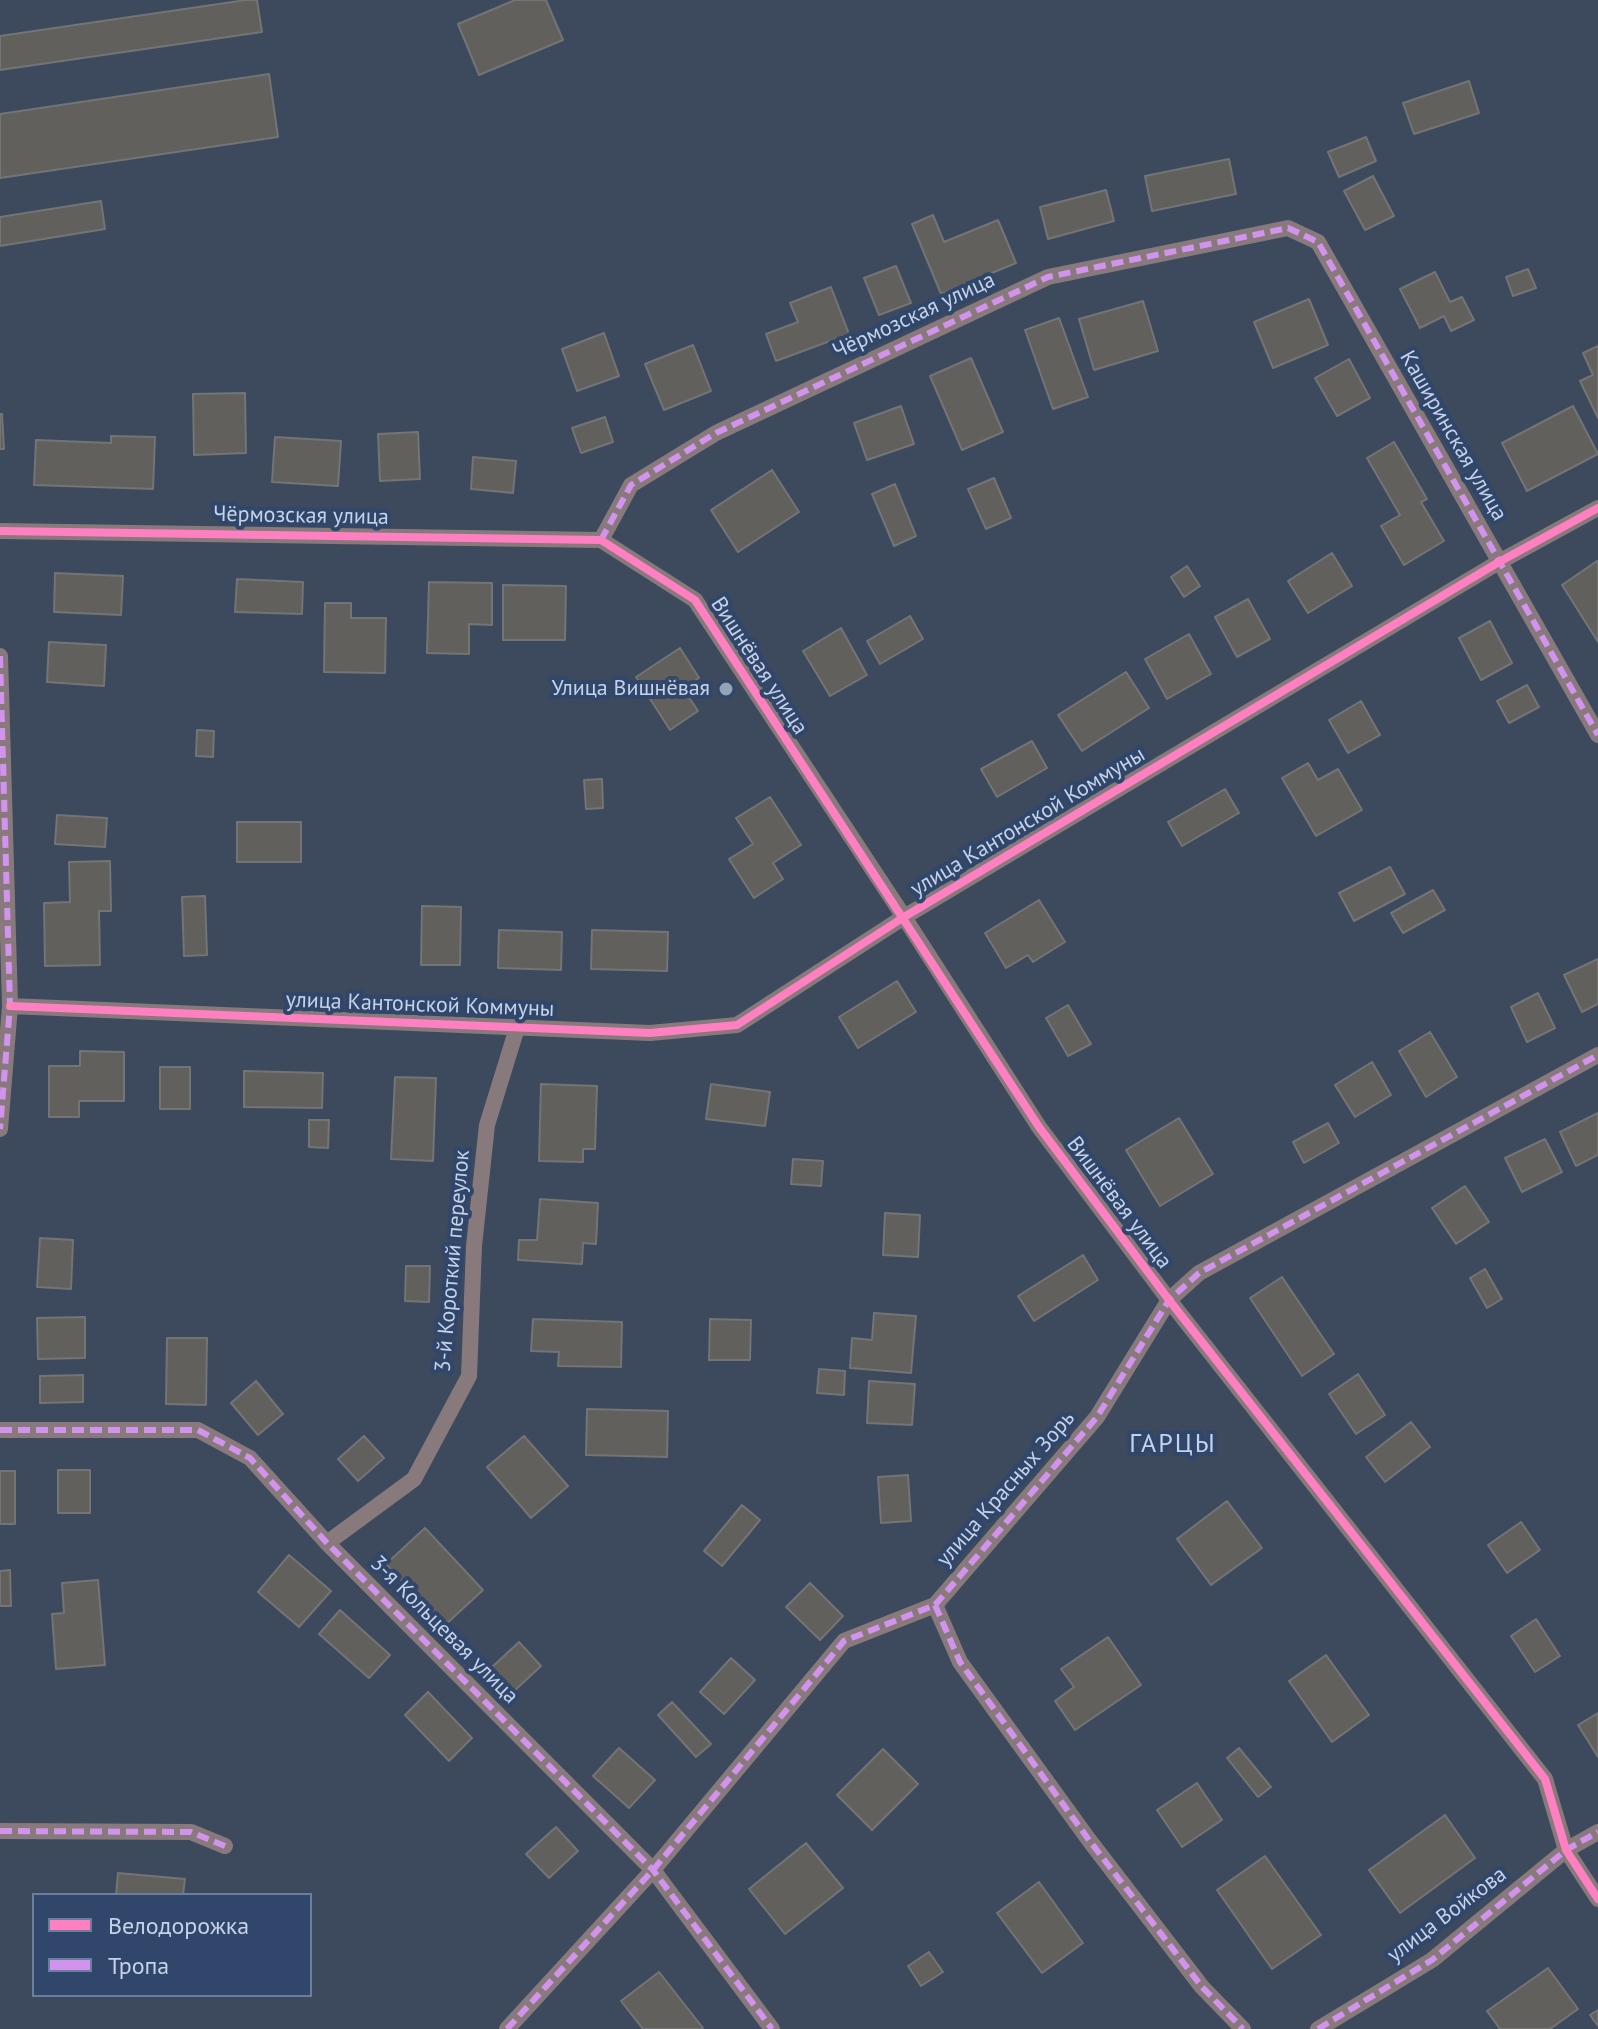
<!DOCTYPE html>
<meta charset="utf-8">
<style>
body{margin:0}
#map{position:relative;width:1598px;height:2029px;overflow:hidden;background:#3d4a5d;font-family:"PT Sans",sans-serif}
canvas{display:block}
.legend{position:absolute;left:32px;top:1893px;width:280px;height:104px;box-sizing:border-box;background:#30466a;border:2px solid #6c7e9d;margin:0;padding:10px 14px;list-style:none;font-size:24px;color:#c5d3e9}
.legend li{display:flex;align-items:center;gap:16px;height:40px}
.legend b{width:40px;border:2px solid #6c7e9d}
</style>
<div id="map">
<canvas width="1598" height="2029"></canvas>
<ul class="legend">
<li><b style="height:10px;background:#ff80c0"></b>Велодорожка</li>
<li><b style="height:10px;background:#d193ec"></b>Тропа</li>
</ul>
</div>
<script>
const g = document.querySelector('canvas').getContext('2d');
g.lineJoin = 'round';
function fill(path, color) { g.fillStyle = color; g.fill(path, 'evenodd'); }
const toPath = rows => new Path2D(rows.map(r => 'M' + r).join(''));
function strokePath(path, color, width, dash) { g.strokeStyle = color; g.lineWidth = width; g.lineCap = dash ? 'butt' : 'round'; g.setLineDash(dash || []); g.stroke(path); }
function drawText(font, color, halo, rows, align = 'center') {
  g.font = font + ' "PT Sans",sans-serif'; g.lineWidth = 8; g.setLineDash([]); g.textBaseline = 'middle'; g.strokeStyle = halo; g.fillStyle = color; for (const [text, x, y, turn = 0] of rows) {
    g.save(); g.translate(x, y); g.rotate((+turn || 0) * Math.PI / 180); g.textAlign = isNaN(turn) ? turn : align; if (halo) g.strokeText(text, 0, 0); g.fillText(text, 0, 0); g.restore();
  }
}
const building = toPath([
 [246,0,257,0,262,32,0,70,0,36,246,0],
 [515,0,546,0,563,40,479,75,458,24,515,0],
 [269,74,278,137,0,178,0,114,269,74],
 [1469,81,1479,113,1414,134,1403,103,1469,81],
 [1366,137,1376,161,1339,177,1328,152,1366,137],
 [1229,159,1236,194,1152,211,1145,176,1229,159],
 [1373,176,1394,216,1365,230,1344,191,1373,176],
 [1106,190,1114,221,1048,239,1040,207,1106,190],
 [101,201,105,229,0,246,0,217,101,201],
 [933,215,944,242,998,220,1016,263,941,294,912,224,933,215],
 [896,266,911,303,879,315,864,278,896,266],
 [1528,269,1536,288,1513,296,1506,277,1528,269],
 [1435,272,1450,302,1462,297,1474,320,1451,331,1444,316,1420,328,1400,289,1435,272],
 [831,287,849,334,776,361,766,334,798,322,790,303,831,287],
 [1309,299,1328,345,1273,368,1254,322,1309,299],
 [1143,301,1158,351,1094,370,1079,319,1143,301],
 [1059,318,1088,397,1053,409,1025,330,1059,318],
 [604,333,619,376,577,391,562,349,604,333],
 [693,345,711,391,664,410,645,364,693,345],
 [1598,346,1598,418,1580,381,1593,375,1583,353,1598,346],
 [971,358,1003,432,962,450,930,376,971,358],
 [1349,359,1370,398,1337,416,1315,378,1349,359],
 [245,393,246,453,194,455,193,394,245,393],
 [901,406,914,444,867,460,854,423,901,406],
 [1573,406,1598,454,1527,491,1502,443,1573,406],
 [0,414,2,414,4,449,0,449,0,414],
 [605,417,613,442,581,453,572,428,605,417],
 [418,432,420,479,380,481,378,434,418,432],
 [111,436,155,437,153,489,34,485,36,440,111,443,111,436],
 [275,437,341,441,338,486,272,482,275,437],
 [1394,442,1427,499,1421,502,1444,541,1404,565,1381,526,1400,515,1367,458,1394,442],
 [473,457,516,461,513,493,471,489,473,457],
 [772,470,799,512,738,552,711,510,772,470],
 [994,478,1011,518,986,529,968,489,994,478],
 [895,484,916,536,894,546,872,494,895,484],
 [1332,553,1352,586,1308,613,1288,581,1332,553],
 [1597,561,1598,563,1598,642,1562,585,1597,561],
 [1187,566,1200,586,1184,597,1171,577,1187,566],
 [55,573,123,576,121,615,54,612,55,573],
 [237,579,303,582,302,614,235,612,237,579],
 [429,582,492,583,492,625,469,624,469,654,427,653,429,582],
 [503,585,566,586,565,640,503,640,503,585],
 [1248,599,1270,639,1237,657,1215,617,1248,599],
 [325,603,351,603,351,618,386,618,385,673,324,672,325,603],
 [910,616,923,639,880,664,867,641,910,616],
 [1490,621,1512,663,1481,680,1459,638,1490,621],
 [841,628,867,675,830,696,803,651,841,628],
 [1189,634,1211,674,1167,699,1145,659,1189,634],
 [49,642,106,645,104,686,47,682,49,642],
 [680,648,699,678,683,688,698,711,670,730,636,677,680,648],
 [1126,672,1149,708,1082,751,1058,715,1126,672],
 [1527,685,1539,707,1509,723,1497,701,1527,685],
 [1361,701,1380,735,1348,753,1329,720,1361,701],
 [197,730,214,731,213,757,196,756,197,730],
 [1032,741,1047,768,997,797,981,769,1032,741],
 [1308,763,1318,780,1338,769,1362,810,1316,836,1282,778,1308,763],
 [602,779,603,808,586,809,584,780,602,779],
 [1225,789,1239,813,1182,846,1168,822,1225,789],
 [770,797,801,845,773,863,783,879,754,898,729,859,753,844,736,818,770,797],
 [57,815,107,818,105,847,55,844,57,815],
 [237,822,301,822,301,862,237,862,237,822],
 [110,861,111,911,99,911,100,965,45,966,44,903,70,902,69,862,110,861],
 [1390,867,1405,894,1354,921,1339,893,1390,867],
 [1433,890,1445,910,1403,933,1391,913,1433,890],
 [205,896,207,955,184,956,182,897,205,896],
 [1039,900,1065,942,1033,962,1028,955,1006,968,985,933,1039,900],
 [422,906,461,907,460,965,421,965,422,906],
 [499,930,562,932,561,970,498,968,499,930],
 [592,930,668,932,667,971,591,969,592,930],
 [1598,959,1598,1004,1582,1012,1564,975,1598,959],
 [897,981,916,1012,858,1048,839,1017,897,981],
 [1538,993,1555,1028,1527,1042,1511,1007,1538,993],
 [1068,1005,1091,1044,1068,1056,1046,1018,1068,1005],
 [1430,1032,1457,1077,1426,1097,1399,1051,1430,1032],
 [80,1051,124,1052,124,1101,79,1101,79,1117,49,1117,49,1066,80,1066,80,1051],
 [1372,1062,1391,1095,1355,1117,1335,1085,1372,1062],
 [160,1067,190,1067,190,1109,160,1109,160,1067],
 [244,1071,323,1073,322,1108,244,1107,244,1071],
 [395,1077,436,1078,433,1161,391,1159,395,1077],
 [541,1084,597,1086,595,1149,583,1149,583,1162,539,1161,541,1084],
 [711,1084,770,1092,765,1126,706,1119,711,1084],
 [1598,1113,1598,1155,1576,1166,1560,1132,1598,1113],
 [1179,1118,1213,1174,1160,1206,1126,1150,1179,1118],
 [309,1120,329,1120,328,1148,309,1147,309,1120],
 [1328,1123,1339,1143,1304,1163,1293,1142,1328,1123],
 [1545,1139,1562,1172,1522,1192,1505,1158,1545,1139],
 [793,1159,823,1161,821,1186,791,1184,793,1159],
 [1465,1186,1489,1222,1456,1244,1432,1208,1465,1186],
 [540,1199,598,1203,596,1244,583,1243,582,1264,518,1260,519,1240,537,1240,540,1199],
 [885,1213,920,1215,918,1257,883,1255,885,1213],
 [40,1238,73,1240,71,1289,37,1287,40,1238],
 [1083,1255,1098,1280,1034,1321,1018,1296,1083,1255],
 [406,1266,430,1266,429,1302,405,1301,406,1266],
 [1485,1269,1502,1299,1487,1308,1470,1278,1485,1269],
 [1282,1277,1334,1354,1302,1376,1250,1298,1282,1277],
 [874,1313,916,1316,911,1373,850,1368,852,1338,872,1340,874,1313],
 [85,1317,85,1358,38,1359,37,1318,85,1317],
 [533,1319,622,1322,621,1367,558,1366,559,1352,531,1351,533,1319],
 [710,1319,751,1320,750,1360,709,1360,710,1319],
 [167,1338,207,1338,206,1405,166,1404,167,1338],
 [819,1369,845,1371,844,1395,817,1393,819,1369],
 [1358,1374,1385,1415,1356,1434,1329,1394,1358,1374],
 [83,1375,83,1402,40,1403,40,1376,83,1375],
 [256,1381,283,1414,258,1435,231,1403,256,1381],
 [869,1381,915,1384,912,1425,867,1423,869,1381],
 [587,1409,668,1411,667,1457,586,1455,587,1409],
 [1411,1422,1430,1447,1385,1482,1366,1457,1411,1422],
 [364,1436,384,1458,358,1481,338,1459,364,1436],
 [524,1436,568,1486,531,1518,487,1467,524,1436],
 [58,1470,90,1470,90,1513,58,1513,58,1470],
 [0,1471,15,1471,15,1524,0,1524,0,1471],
 [908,1475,911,1521,881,1523,878,1477,908,1475],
 [1227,1501,1262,1548,1211,1585,1177,1539,1227,1501],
 [742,1505,760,1520,722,1566,704,1551,742,1505],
 [1521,1522,1540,1550,1507,1573,1488,1545,1521,1522],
 [425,1528,483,1590,444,1626,386,1564,425,1528],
 [289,1555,331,1591,299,1627,258,1592,289,1555],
 [10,1570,11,1606,0,1606,0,1571,10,1570],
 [98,1580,105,1665,56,1669,52,1614,64,1613,62,1583,98,1580],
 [810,1583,843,1616,820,1640,786,1607,810,1583],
 [340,1610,390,1655,369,1678,319,1634,340,1610],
 [1536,1619,1560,1656,1535,1672,1511,1636,1536,1619],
 [1108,1637,1141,1685,1075,1730,1055,1701,1074,1687,1061,1669,1108,1637],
 [519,1642,541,1666,512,1693,490,1669,519,1642],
 [1326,1655,1369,1715,1332,1742,1289,1681,1326,1655],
 [731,1658,755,1680,724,1714,700,1692,731,1658],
 [428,1692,472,1738,449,1761,405,1715,428,1692],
 [672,1702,711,1744,696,1757,658,1715,672,1702],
 [1598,1713,1598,1757,1578,1725,1598,1713],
 [619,1748,655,1780,629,1808,593,1776,619,1748],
 [1239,1748,1271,1787,1258,1797,1227,1758,1239,1748],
 [883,1749,918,1784,872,1830,837,1795,883,1749],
 [1197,1783,1222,1820,1182,1847,1157,1810,1197,1783],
 [1445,1815,1475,1858,1400,1913,1369,1870,1445,1815],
 [556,1827,578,1851,549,1878,526,1854,556,1827],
 [806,1843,843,1888,785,1934,749,1889,806,1843],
 [1265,1856,1321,1935,1272,1969,1217,1890,1265,1856],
 [118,1873,185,1879,183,1895,116,1895,118,1873],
 [1039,1882,1083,1943,1042,1973,997,1913,1039,1882],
 [929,1952,943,1972,921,1986,908,1966,929,1952],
 [1548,1968,1578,2009,1550,2029,1500,2029,1487,2011,1548,1968],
 [659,1972,703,2028,702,2029,643,2029,621,2001,659,1972],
 [1598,2010,1598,2026,1590,2015,1598,2010]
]);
fill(building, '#61605d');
strokePath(building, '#737475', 2);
strokePath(toPath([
 [601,540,631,485,716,433,1048,277,1288,228,1318,242,1598,735],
 [0,656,10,1006,0,1129],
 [10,1006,650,1033,737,1025,904,917,1039,1127,1169,1300,1545,1779,1566,1850,1598,1899],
 [0,1430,198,1430,250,1458,327,1543,653,1870,772,2029],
 [327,1543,414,1479,469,1376,474,1246,487,1125,517,1028],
 [935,1605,960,1662,1089,1840,1202,1987,1243,2029],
 [0,1831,191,1832,225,1846],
 [507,2029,653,1870,844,1641,935,1605,1097,1417,1169,1300,1199,1273,1598,1055],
 [1318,2029,1432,1960,1566,1850,1598,1832]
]), '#887a7c', 16);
strokePath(toPath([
 [0,531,601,540,695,600,904,917,1499,562,1598,508]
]), '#887a7c', 16);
strokePath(toPath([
 [601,540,631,485,716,433,1048,277,1288,228,1318,242,1598,735],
 [0,656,10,1006,0,1129],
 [0,1430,198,1430,250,1458,327,1543,653,1870,772,2029],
 [935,1605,960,1662,1089,1840,1202,1987,1243,2029],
 [0,1831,191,1832,225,1846],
 [507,2029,653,1870,844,1641,935,1605,1097,1417,1169,1300,1199,1273,1598,1055],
 [1318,2029,1432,1960,1566,1850,1598,1832]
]), '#d193ec', 6, [12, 6]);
strokePath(toPath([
 [0,531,601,540,695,600,1039,1127,1169,1300,1545,1779,1566,1850,1598,1899],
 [10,1006,650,1033,737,1025,904,917,1499,562,1598,508]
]), '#ff80c0', 8);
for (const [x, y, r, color] of [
 [726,689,8,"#95a3b8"]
]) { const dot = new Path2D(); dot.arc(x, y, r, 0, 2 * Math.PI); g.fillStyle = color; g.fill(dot); strokePath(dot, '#30466a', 3); }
drawText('22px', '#c5d3e9', '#30466a', [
 ["Чёрмозская улица",914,316,-25],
 ["Каширинская улица",1453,436,60],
 ["Чёрмозская улица",301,516,1],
 ["Вишнёвая улица",759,666,57],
 ["улица Кантонской Коммуны",1028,822,-31],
 ["улица Кантонской Коммуны",420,1005,2],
 ["Вишнёвая улица",1119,1203,53],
 ["3-й Короткий переулок",453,1261,-85],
 ["улица Красных Зорь",1006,1489,-49],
 ["3-я Кольцевая улица",444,1630,45],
 ["улица Войкова",1447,1915,-37]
]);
drawText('22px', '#c5d3e9', '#30466a', [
 ["Улица Вишнёвая",710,689]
], 'right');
g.letterSpacing = '2px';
drawText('26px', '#c5d3e9', '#30466a', [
 ["ГАРЦЫ",1173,1445]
]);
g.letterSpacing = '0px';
</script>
